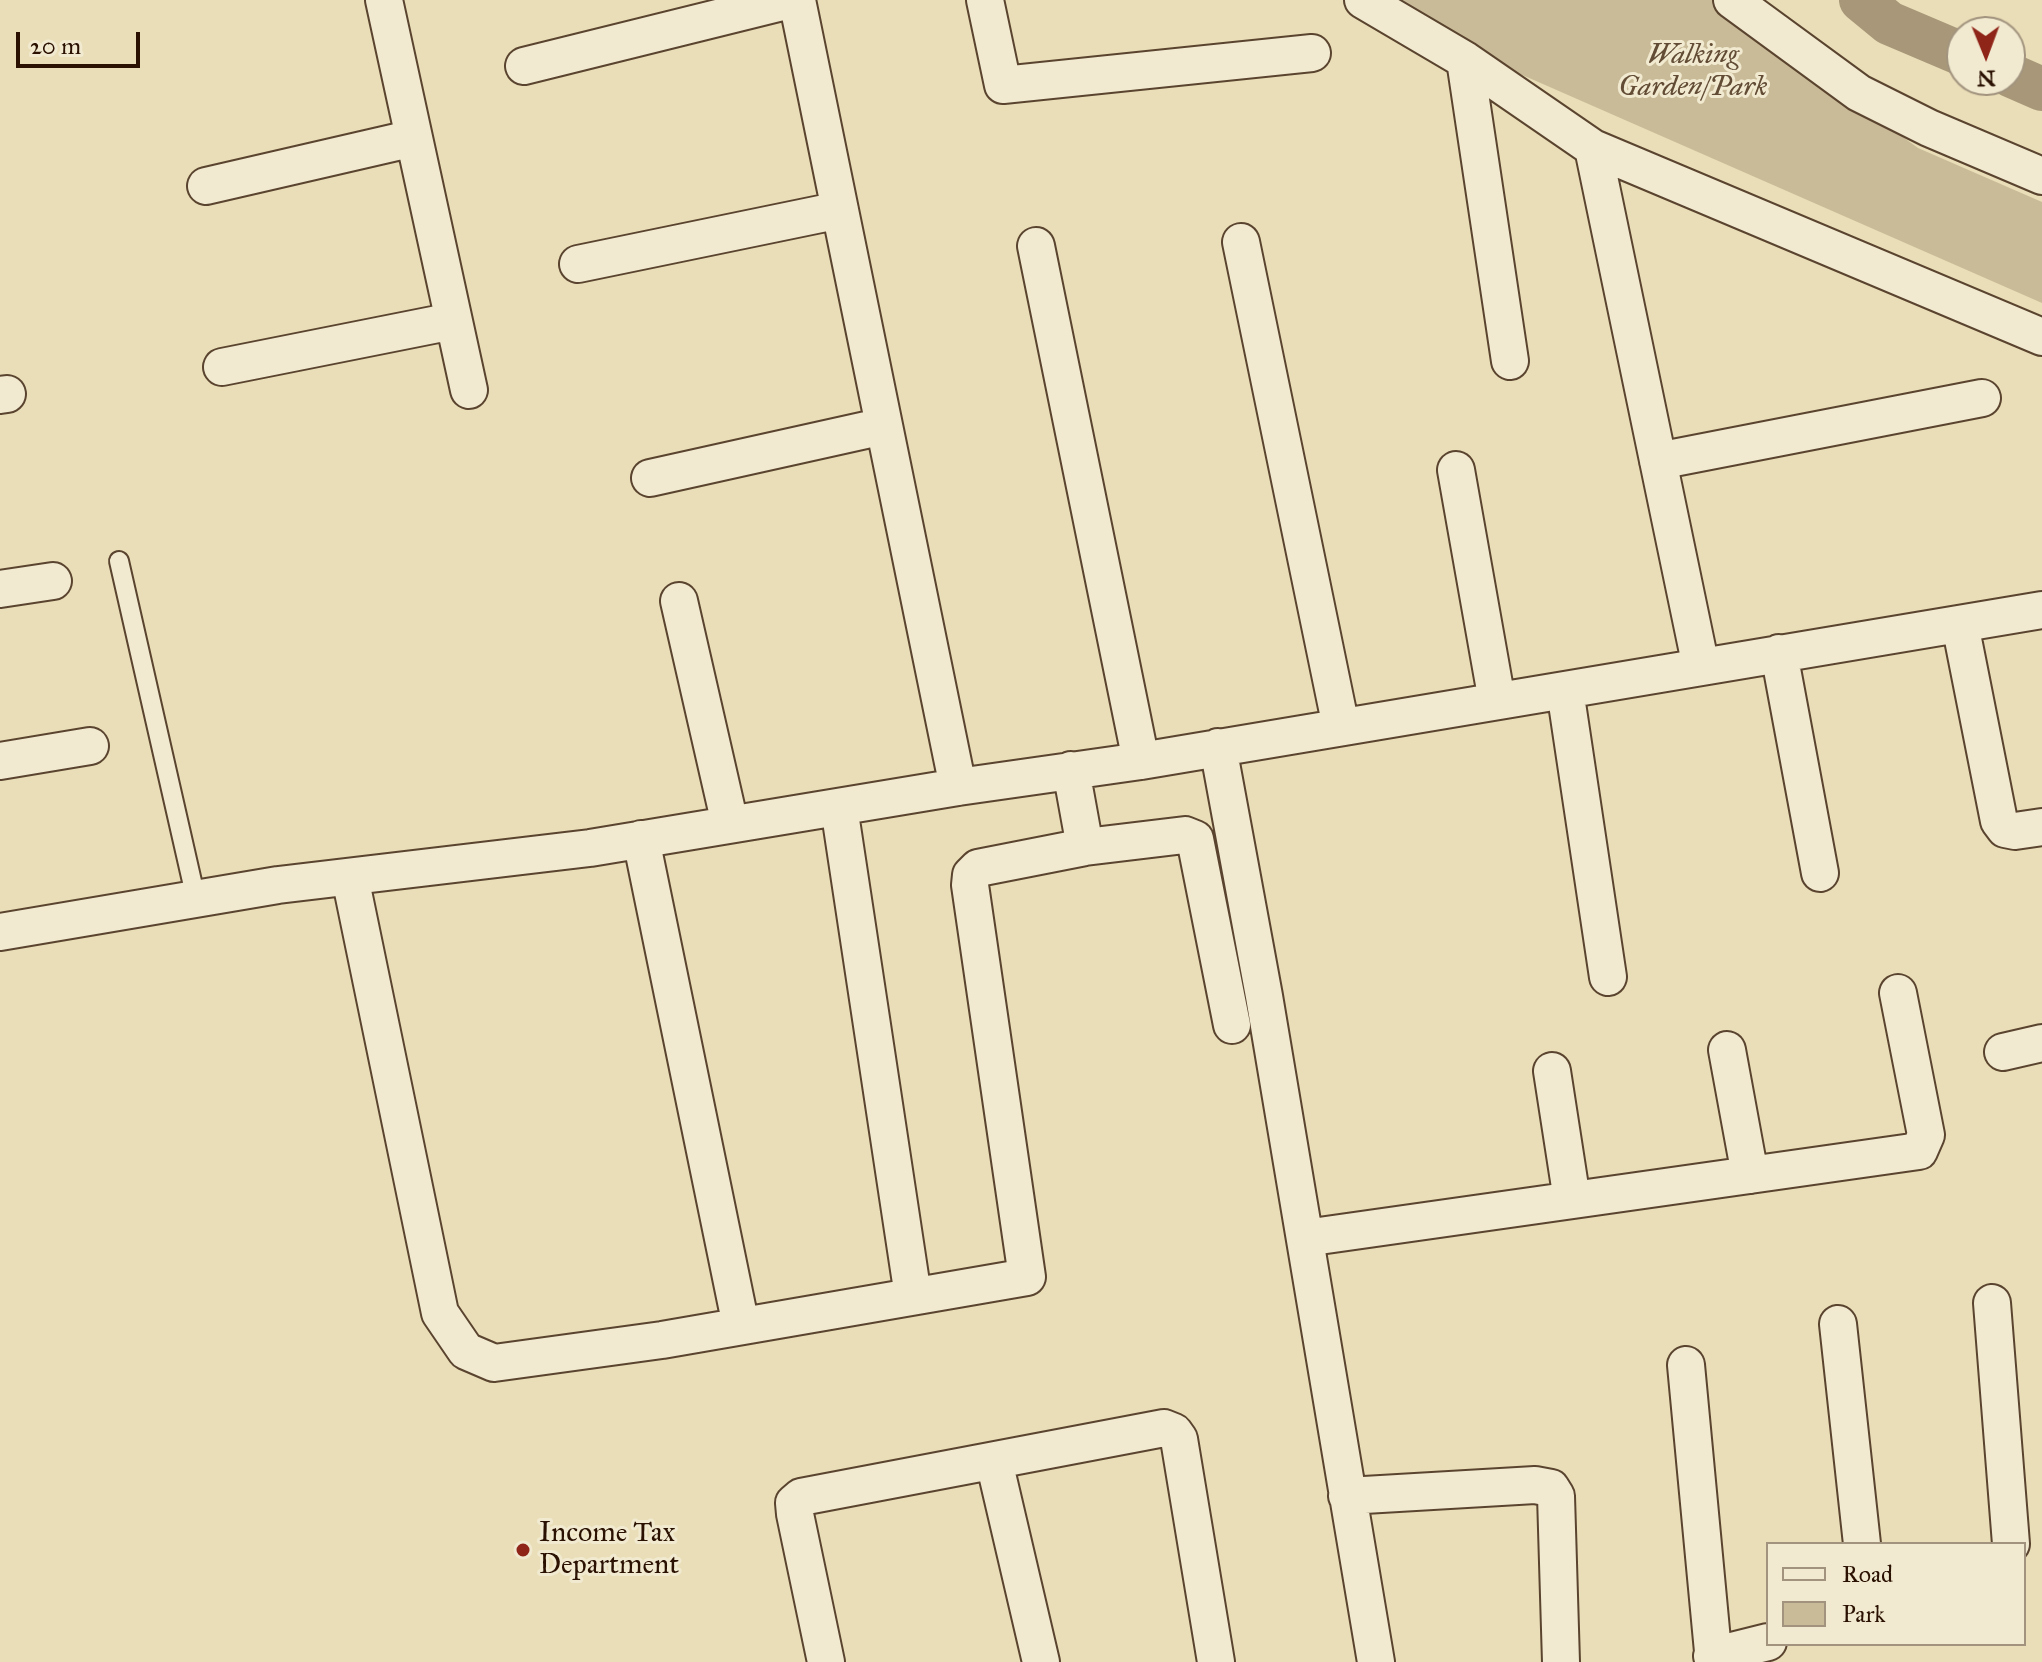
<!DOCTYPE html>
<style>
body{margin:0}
#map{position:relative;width:2042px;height:1662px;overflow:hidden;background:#e9deb7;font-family:"IM FELL Great Primer",serif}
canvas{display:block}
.legend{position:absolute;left:1766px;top:1542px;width:260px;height:104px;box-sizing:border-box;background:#f1ead0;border:2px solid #a1937e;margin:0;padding:10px 14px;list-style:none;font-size:24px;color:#2a1102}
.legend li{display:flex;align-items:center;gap:16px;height:40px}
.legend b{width:40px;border:2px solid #a1937e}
.north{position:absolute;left:1946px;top:16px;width:80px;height:80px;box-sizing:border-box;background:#f1ead0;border:2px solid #a1937e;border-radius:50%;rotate:179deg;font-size:22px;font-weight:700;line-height:32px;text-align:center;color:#2a1102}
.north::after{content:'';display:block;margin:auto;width:28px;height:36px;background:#8f2418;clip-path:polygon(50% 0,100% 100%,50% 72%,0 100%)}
.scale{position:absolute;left:16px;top:32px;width:124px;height:36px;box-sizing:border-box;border:4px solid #2a1102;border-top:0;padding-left:10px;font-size:24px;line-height:28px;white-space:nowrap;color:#2a1102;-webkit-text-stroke:6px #f1ead0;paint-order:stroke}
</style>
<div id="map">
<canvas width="2042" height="1662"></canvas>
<ul class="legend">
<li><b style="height:10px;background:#f1ead0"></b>Road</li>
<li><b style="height:22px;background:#c9bb98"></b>Park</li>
</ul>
<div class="north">N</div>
<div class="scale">20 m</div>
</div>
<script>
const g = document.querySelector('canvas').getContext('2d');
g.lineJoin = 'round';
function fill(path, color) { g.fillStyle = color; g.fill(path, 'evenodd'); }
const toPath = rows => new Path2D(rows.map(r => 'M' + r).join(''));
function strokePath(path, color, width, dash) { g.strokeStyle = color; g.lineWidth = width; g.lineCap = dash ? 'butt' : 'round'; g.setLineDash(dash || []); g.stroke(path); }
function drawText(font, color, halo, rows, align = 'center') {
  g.font = font + ' "IM FELL Great Primer",serif'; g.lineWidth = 6; g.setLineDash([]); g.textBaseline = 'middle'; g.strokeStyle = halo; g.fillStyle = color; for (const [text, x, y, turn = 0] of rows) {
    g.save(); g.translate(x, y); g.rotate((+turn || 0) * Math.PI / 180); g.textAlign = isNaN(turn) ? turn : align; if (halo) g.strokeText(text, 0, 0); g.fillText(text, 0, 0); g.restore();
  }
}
fill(toPath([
 [1401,0,1714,0,1918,148,2042,202,2042,303,1454,45]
]), '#c9bb98');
strokePath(toPath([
 [1861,0,1889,23,1962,54],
 [2010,75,2042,89]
]), '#a89879', 44);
const service = toPath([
 [119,561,196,899]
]);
const minor = toPath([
 [384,0,469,390],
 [797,0,958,787],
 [985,0,1003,85,1312,53],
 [1363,0,1465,60,1593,148,2042,337],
 [1732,0,1859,93,1929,128,2042,176],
 [1465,60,1510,361],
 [524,66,790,0],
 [1593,148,1701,667],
 [206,186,414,138],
 [1241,242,1341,727],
 [1036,246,1141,761],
 [578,264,840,210],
 [222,367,453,321],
 [0,395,7,394],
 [1658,461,1982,398],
 [1456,470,1497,701],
 [650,478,884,426],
 [0,589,53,581],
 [679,601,730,824],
 [1960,624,1999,821,2005,829,2015,831,2042,827],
 [1779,653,1820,873],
 [1565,690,1608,977],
 [1218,747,1264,996,1376,1662],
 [0,761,90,746],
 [1071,770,1085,847],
 [839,807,913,1296],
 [641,839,741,1326],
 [350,877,440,1313,466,1351,494,1363,662,1340,1027,1277,970,885,971,875,978,868,1085,847,1185,835,1195,839,1232,1025],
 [0,932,278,885,590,848,958,787,1141,761,2042,610],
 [1727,1050,1750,1175],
 [2003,1052,2042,1043],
 [1552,1071,1572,1200],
 [1305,1238,1919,1151,1926,1135,1898,993],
 [1992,1303,2011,1544],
 [1838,1324,1862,1544],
 [1686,1365,1714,1662],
 [994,1461,1041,1662],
 [1347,1496,1535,1485,1551,1488,1556,1496,1561,1662],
 [1712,1656,1768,1642],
 [826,1662,795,1514,794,1503,801,1497,1164,1428,1174,1432,1179,1439,1216,1662]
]);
strokePath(service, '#5a442f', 22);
strokePath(minor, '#5a442f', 40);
strokePath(service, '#f1ead0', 18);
strokePath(minor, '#f1ead0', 36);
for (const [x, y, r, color] of [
 [523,1550,8,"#8f2418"]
]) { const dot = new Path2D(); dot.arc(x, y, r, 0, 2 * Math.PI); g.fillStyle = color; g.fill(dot); strokePath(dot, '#f1ead0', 3); }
drawText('italic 28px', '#624c36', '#f1ead0', [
 ["Walking",1693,56],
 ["Garden/Park",1693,88]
]);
drawText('28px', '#2a1102', '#f1ead0', [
 ["Income Tax",539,1534],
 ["Department",539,1566]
], 'left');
</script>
